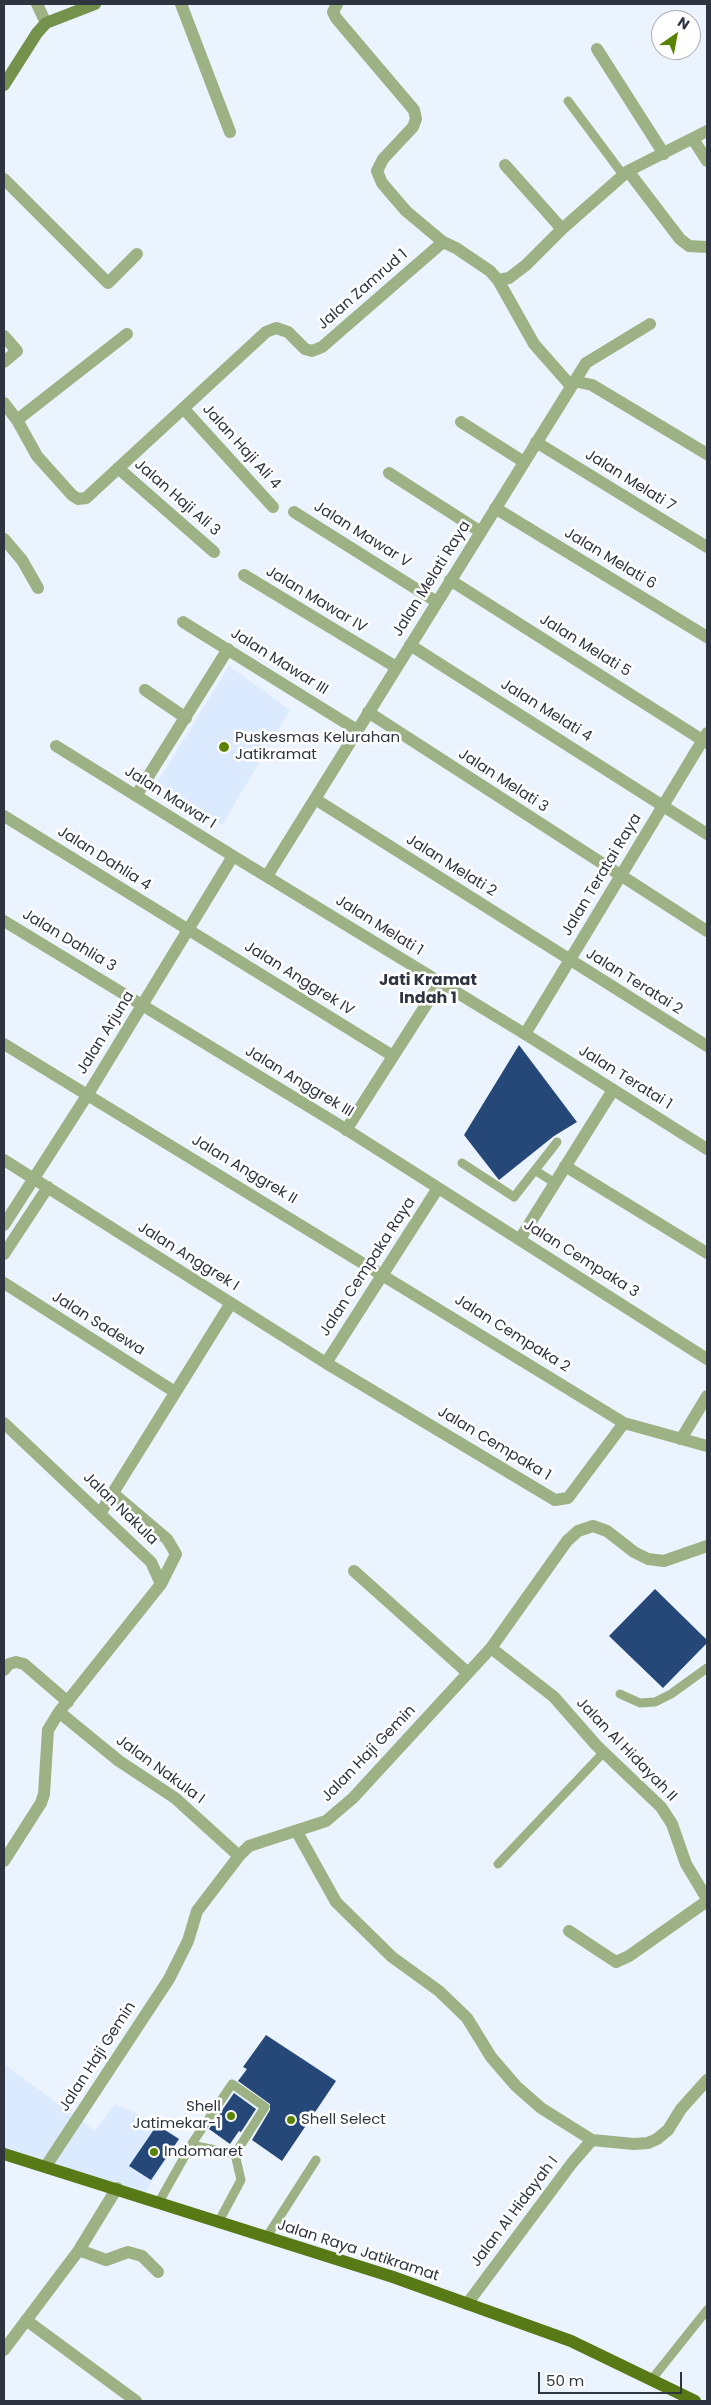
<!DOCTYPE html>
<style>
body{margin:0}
#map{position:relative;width:711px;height:2405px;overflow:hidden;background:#ebf3fe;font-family:Poppins,sans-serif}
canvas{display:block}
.frame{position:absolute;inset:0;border:5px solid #2e3540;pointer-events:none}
.north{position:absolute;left:651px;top:10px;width:50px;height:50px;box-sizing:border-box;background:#fff;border:1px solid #abaeb3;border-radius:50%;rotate:33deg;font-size:14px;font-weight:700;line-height:20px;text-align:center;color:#2e3540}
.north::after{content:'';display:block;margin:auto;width:18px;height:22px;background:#5a8204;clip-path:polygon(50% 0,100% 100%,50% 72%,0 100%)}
.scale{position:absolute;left:538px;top:2372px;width:144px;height:22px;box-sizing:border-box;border:2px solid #2e3540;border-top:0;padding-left:6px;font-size:15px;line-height:18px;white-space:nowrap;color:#2e3540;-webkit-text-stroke:4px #fff;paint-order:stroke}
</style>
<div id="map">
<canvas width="711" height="2405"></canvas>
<div class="frame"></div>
<div class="north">N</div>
<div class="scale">50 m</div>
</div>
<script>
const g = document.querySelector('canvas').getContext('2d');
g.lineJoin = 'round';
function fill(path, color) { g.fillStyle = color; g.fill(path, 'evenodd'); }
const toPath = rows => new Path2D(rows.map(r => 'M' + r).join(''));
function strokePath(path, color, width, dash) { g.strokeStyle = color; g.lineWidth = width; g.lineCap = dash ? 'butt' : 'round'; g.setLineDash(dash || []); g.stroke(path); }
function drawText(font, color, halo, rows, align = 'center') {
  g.font = font + ' Poppins,sans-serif'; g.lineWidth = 5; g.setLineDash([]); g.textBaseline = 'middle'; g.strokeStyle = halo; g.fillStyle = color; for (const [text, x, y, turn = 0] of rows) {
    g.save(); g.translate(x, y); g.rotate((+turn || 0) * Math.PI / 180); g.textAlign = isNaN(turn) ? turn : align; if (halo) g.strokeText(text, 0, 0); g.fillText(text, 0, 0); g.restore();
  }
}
fill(toPath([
 [229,666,290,710,222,825,157,783],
 [4,2064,95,2131,115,2104,156,2123,180,2139,143,2196,4,2156]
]), '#dbeaff');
fill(toPath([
 [519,1045,577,1122,554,1136,499,1180,464,1135],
 [655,1589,707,1640,707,1643,663,1688,609,1636],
 [266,2035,336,2081,282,2161,252,2140,270,2110,270,2104,238,2081,247,2069,243,2067],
 [234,2093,256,2109,241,2132,239,2131,230,2144,209,2129],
 [157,2125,179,2139,151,2180,129,2166]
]), '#264879');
strokePath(toPath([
 [568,101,624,176],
 [462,1163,514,1197,557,1142],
 [536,1171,555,1183],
 [620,1694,640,1703,655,1702,671,1694,707,1668],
 [498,1864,604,1752],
 [191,2145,235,2154],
 [159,2202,191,2145,232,2084,265,2107,235,2154,241,2180,219,2221],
 [266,2238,316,2160],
 [652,2379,707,2310]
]), '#9db284', 9);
strokePath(toPath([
 [37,4,46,23],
 [181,4,230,132],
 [337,4,333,12,336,18,414,110,416,119,413,127,383,159,377,171,382,183,406,211,443,242,456,248,490,271,498,280,509,278,526,265,562,229,628,171,707,131],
 [597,49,664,154],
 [693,139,707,161],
 [505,165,562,229],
 [628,171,680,239,689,246,707,247],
 [4,179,108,283,137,254],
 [498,280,534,344,571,386],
 [4,336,17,351,4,362],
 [574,381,592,385,707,454],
 [4,403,17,420,37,456,72,495,78,499,86,498,266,332,276,328,288,332,305,349,312,351,322,347,443,242],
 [184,409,273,507],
 [17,420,127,334],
 [461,422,524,462],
 [536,442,707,547],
 [118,468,214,552],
 [389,473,481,532],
 [495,508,707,637],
 [294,512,437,602],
 [4,539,22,560,38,588],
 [244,575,396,667],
 [450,580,707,743],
 [183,622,357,730],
 [410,645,707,834],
 [145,690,186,718],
 [368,712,707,931],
 [56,746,233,856,525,1034,707,1149],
 [136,796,228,649],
 [315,799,707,1046],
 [4,816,393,1056],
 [267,876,586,363,650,324],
 [4,921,344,1128,707,1359],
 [525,1034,707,733],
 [4,1044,624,1423],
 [346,1130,440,983],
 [4,1160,326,1363,555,1500,568,1498,624,1423,707,1446],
 [565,1166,707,1253],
 [4,1225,88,1094,233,856],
 [520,1239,613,1090],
 [4,1254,48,1187],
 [4,1283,175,1392],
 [326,1363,438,1188],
 [4,1423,151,1562,161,1584],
 [681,1439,707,1396],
 [101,1512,231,1303],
 [354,1571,468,1673],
 [491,1648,554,1697,596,1745,661,1807,672,1824,686,1864,707,1899],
 [4,1670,9,1664,16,1662,24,1664,68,1702],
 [59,1712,119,1761,175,1798,239,1856],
 [297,1832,336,1902,392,1957,439,1991,467,2018,491,2057,516,2086,541,2108,592,2140,634,2144,648,2143,657,2139,668,2130,681,2109,707,2080],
 [4,1861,41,1803,44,1794,48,1730,59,1712,161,1584,176,1554,167,1539,114,1494],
 [569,1931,616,1962,629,1956,707,1901],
 [46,2166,169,1979,188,1941,197,1911,239,1856,249,1846,326,1821,353,1798,491,1648,567,1541,578,1531,593,1526,607,1531,634,1552,648,1559,664,1561,707,1546],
 [79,2250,106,2260,128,2252,142,2256,158,2272],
 [467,2304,572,2163,592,2140],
 [26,2320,136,2401],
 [4,2350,79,2250,117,2188]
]), '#9db284', 12);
strokePath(toPath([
 [4,85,37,33,46,23,95,4]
]), '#74924b', 12);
strokePath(toPath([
 [4,2154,393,2277,571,2341,695,2401]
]), '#577a17', 12);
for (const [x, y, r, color] of [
 [224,747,6,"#5a8204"],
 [231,2116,5,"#5a8204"],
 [291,2120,5,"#5a8204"],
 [154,2152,5,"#5a8204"]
]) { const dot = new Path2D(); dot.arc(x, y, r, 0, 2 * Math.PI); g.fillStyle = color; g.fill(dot); strokePath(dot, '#fff', 2); }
drawText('15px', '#2e3540', '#fff', [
 ["Jalan Zamrud 1",363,290,-41],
 ["Jalan Haji Ali 4",241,447,48],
 ["Jalan Melati 7",630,481,32],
 ["Jalan Haji Ali 3",177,498,41],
 ["Jalan Mawar V",362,535,32],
 ["Jalan Melati 6",610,559,31],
 ["Jalan Melati Raya",432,579,-58],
 ["Jalan Mawar IV",316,600,31],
 ["Jalan Melati 5",585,646,32],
 ["Jalan Mawar III",279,662,32],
 ["Jalan Melati 4",546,711,32],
 ["Jalan Melati 3",503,781,33],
 ["Jalan Mawar I",170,798,32],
 ["Jalan Dahlia 4",104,859,32],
 ["Jalan Melati 2",451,866,32],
 ["Jalan Teratai Raya",602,875,-59],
 ["Jalan Melati 1",379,926,32],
 ["Jalan Dahlia 3",69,941,31],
 ["Jalan Anggrek IV",299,979,32],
 ["Jalan Teratai 2",634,982,32],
 ["Jalan Arjuna",106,1033,-58],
 ["Jalan Teratai 1",625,1078,32],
 ["Jalan Anggrek III",299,1082,31],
 ["Jalan Anggrek II",244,1170,31],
 ["Jalan Anggrek I",188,1257,32],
 ["Jalan Cempaka 3",581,1259,32],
 ["Jalan Cempaka Raya",368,1267,-57],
 ["Jalan Sadewa",98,1324,32],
 ["Jalan Cempaka 2",512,1334,32],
 ["Jalan Cempaka 1",494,1444,31],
 ["Jalan Nakula",120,1509,44],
 ["Jalan Al Hidayah II",626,1750,46],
 ["Jalan Haji Gemin",369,1754,-46],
 ["Jalan Nakula I",160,1770,36],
 ["Jalan Haji Gemin",98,2057,-57],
 ["Jalan Al Hidayah I",515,2212,-53],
 ["Jalan Raya Jatikramat",358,2251,18]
]);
drawText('15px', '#2e3540', '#fff', [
 ["Puskesmas Kelurahan",235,738],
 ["Jatikramat",235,755],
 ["Shell",221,2107,"right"],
 ["Jatimekar-1",221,2124,"right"],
 ["Shell Select",301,2120],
 ["Indomaret",164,2152]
], 'left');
drawText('bold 16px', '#2e3540', '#fff', [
 ["Jati Kramat",428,981],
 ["Indah 1",428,999]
]);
</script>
